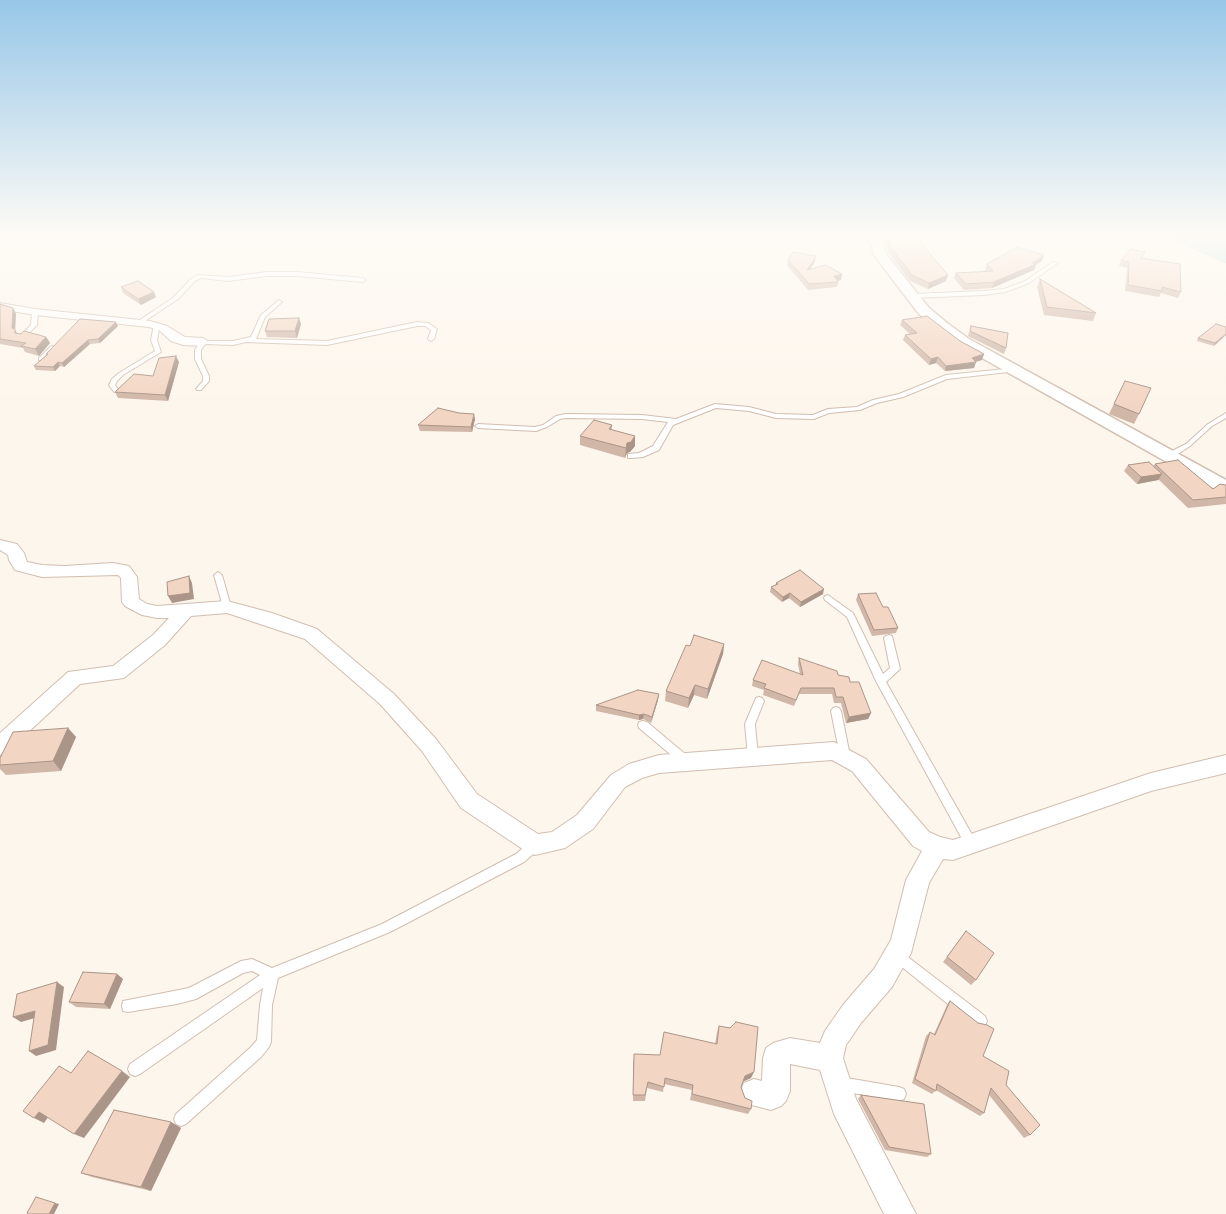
<!DOCTYPE html>
<style>
body{margin:0}
canvas{display:block;background:#fdf6ec}
</style>
<canvas width="1226" height="1214"></canvas>
<script>
const g = document.querySelector('canvas').getContext('2d');
g.lineJoin = 'round';
function fill(path, color) { g.fillStyle = color; g.fill(path, 'evenodd'); }
const toPath = rows => new Path2D(rows.map(r => 'M' + r).join(''));
function strokePath(path, color, width, dash) { g.strokeStyle = color; g.lineWidth = width; g.lineCap = dash ? 'butt' : 'round'; g.setLineDash(dash || []); g.stroke(path); }
const water = toPath([
 [1166,236,1226,236,1226,263,1166,236]
]);
fill(water, '#bfe3e8');
strokePath(water, '#a5d3da', 1);
const service = toPath([
 [1053,262,1058,263,1029,283,1005,292,984,295,913,298,910,296,913,294,984,291,1004,289,1025,281,1053,262],
 [267,272,297,272,363,278,366,280,363,282,297,276,267,276,228,281,201,278,195,281,178,299,142,323,137,322,174,297,191,279,198,275,228,277,267,272],
 [279,300,282,302,265,317,256,339,327,341,417,322,428,323,437,329,434,339,431,341,428,339,431,330,425,326,417,326,327,345,246,342,233,345,205,344,201,350,201,359,209,376,209,381,201,390,197,390,196,389,203,381,203,376,195,359,195,350,201,341,233,341,251,337,261,315,279,300],
 [35,310,38,312,37,325,24,338,20,338,20,336,31,325,32,312,35,310],
 [157,323,160,325,157,340,161,352,123,375,117,381,115,385,119,391,118,392,114,392,109,385,112,379,119,373,155,351,151,340,154,325,157,323],
 [51,346,56,347,43,360,39,360,39,358,51,346],
 [1015,368,1018,370,1017,371,947,379,903,397,877,403,860,410,829,413,814,419,776,418,749,411,716,408,673,425,659,450,643,457,631,458,628,458,628,454,639,453,653,446,668,422,642,419,566,418,560,419,547,427,536,431,478,428,475,426,478,424,535,427,543,425,556,416,566,414,642,415,676,419,715,404,749,407,776,414,813,415,828,409,857,407,873,400,899,394,946,375,1015,368],
 [1226,413,1226,418,1212,426,1190,446,1172,458,1166,458,1166,454,1186,444,1208,424,1226,413],
 [218,572,222,575,231,607,227,610,223,607,214,575,218,572],
 [828,595,853,613,883,674,890,668,884,638,886,636,889,635,892,636,900,669,886,682,975,840,977,844,975,848,971,849,967,848,876,681,847,617,825,600,824,598,825,596,828,595],
 [759,697,762,698,764,701,755,724,758,757,757,760,753,761,749,760,748,757,745,724,756,698,759,697],
 [836,707,839,708,841,711,850,756,849,759,845,760,841,759,840,756,831,711,833,708,836,707],
 [643,721,647,722,690,758,691,761,690,764,686,765,682,764,639,728,638,725,639,722,643,721],
 [535,840,539,841,541,845,539,849,524,862,390,932,278,978,272,1005,271,1042,269,1047,261,1057,186,1124,181,1126,176,1124,174,1119,176,1114,251,1047,257,1040,260,1005,263,988,140,1074,135,1076,130,1074,128,1069,130,1064,260,975,252,971,243,973,196,999,177,1004,128,1012,123,1011,122,1006,123,1001,189,988,241,961,252,959,272,968,382,924,516,854,531,841,535,840],
 [896,949,900,951,985,1016,987,1021,985,1026,980,1028,975,1026,892,959,890,955,892,951,896,949],
 [841,1077,899,1087,904,1089,906,1094,904,1099,899,1101,841,1091,836,1089,834,1084,836,1079,841,1077]
]);
const minor = toPath([
 [0,303,35,309,150,321,167,326,185,337,203,338,209,342,203,346,183,345,171,341,159,330,149,327,35,315,0,309,0,303],
 [0,540,17,544,24,553,27,562,42,565,64,566,113,563,129,566,137,577,139,599,147,604,157,606,227,601,272,613,317,629,394,694,436,739,477,794,538,834,552,832,577,815,611,775,629,764,659,755,834,742,866,759,929,832,940,837,953,840,1151,773,1226,755,1226,773,1151,791,953,860,943,859,929,883,911,953,892,987,861,1023,846,1045,843,1058,856,1099,916,1214,884,1214,834,1114,820,1070,790,1064,790,1091,786,1101,781,1106,771,1110,744,1103,740,1093,744,1083,754,1079,762,1081,763,1058,766,1048,773,1043,790,1038,820,1043,825,1031,843,1005,874,969,891,940,906,880,922,851,913,846,852,771,832,760,659,773,642,778,625,787,593,829,565,848,535,855,527,852,461,808,422,751,380,704,305,639,227,613,191,616,165,645,124,678,80,684,7,752,0,755,0,733,68,672,113,666,153,635,169,618,157,618,142,615,125,606,122,602,121,578,118,575,42,577,15,570,9,560,8,555,0,550,0,540]
]);
const tertiary = toPath([
 [869,236,881,236,886,254,929,308,947,323,969,339,1226,480,1226,494,1220,492,959,345,919,314,874,255,869,236]
]);
strokePath(service, '#d1beb0', 2);
strokePath(minor, '#d1beb0', 2);
strokePath(tertiary, '#d1beb0', 3);
fill(service, '#fff');
fill(minor, '#fff');
fill(tertiary, '#fff');
fill(toPath([
 [884,236,915,236,946,281,928,289,910,281,888,252],
 [1142,258,1181,292,1178,298,1161,293,1159,297,1125,291,1127,268,1119,266,1121,260],
 [788,260,815,262,810,269,841,280,838,281,838,282,837,287,808,290,787,265],
 [1042,261,1036,265,1034,270,992,288,964,290,954,278,956,273,987,272,985,270,987,264],
 [1040,279,1096,313,1093,321,1044,315,1037,287],
 [121,287,156,297,141,305,123,293],
 [0,304,13,308,16,314,15,330,18,334,46,337,50,343,39,356,25,352,23,348,0,344],
 [902,320,960,341,984,354,982,360,976,362,974,368,945,371,936,363,929,365,903,340,905,335,910,334,900,325],
 [301,324,297,338,267,337,265,331],
 [118,326,100,343,90,344,64,367,60,366,55,371,36,370,34,366,46,355,46,354],
 [971,326,1006,348,1004,354,968,336],
 [1226,327,1214,346,1197,341,1198,338],
 [179,362,168,401,118,398,115,392,153,376],
 [1125,381,1139,414,1134,424,1109,414],
 [475,419,472,432,420,431,418,425],
 [612,425,612,430,635,446,630,452,627,453,625,458,580,445,580,436],
 [1155,464,1213,489,1226,485,1226,504,1188,508,1159,480,1137,484,1124,471,1128,465,1153,466],
 [776,583,823,594,800,607,789,598,782,602,770,592,771,587,776,584],
 [858,594,883,607,898,628,896,633,872,636,856,600],
 [724,644,723,654,707,699,694,695,688,708,665,701,666,691,690,646],
 [799,658,838,675,850,682,871,713,868,719,846,723,841,703,834,703,832,694,799,694,794,706,763,695,764,690,752,686,753,680,800,674,798,664],
 [658,700,651,723,643,719,639,720,596,711,596,705],
 [68,728,76,737,61,771,6,775,0,769,0,758],
 [966,931,976,980,971,985,943,962],
 [117,974,123,979,110,1009,76,1007,69,1002],
 [950,1001,983,1056,1006,1085,1030,1135,1024,1138,989,1095,984,1113,980,1116,936,1090,932,1094,912,1083,926,1036,930,1032,934,1034,947,1005],
 [719,1026,751,1078,742,1082,741,1087,745,1098,751,1109,748,1114,690,1100,692,1090,664,1084,663,1092,647,1088,645,1101,633,1101,633,1061,715,1044,717,1032],
 [861,1095,931,1154,927,1157,885,1150,858,1099],
 [171,1122,181,1128,151,1191,92,1177,81,1173]
]), '#d1b7a8');
fill(toPath([
 [1044,255,1042,261,1036,265,1034,270,992,288,994,282,1032,263],
 [816,256,815,262,806,275,807,270],
 [842,274,841,280,833,282,834,276],
 [948,275,946,281,928,289,929,283],
 [154,292,156,297,141,305,138,299],
 [13,308,16,314,15,330,18,335,19,339,12,328],
 [299,318,301,324,297,338,295,331],
 [116,322,118,326,100,343,98,339],
 [1226,334,1226,335,1214,346,1215,343],
 [46,337,50,343,39,356,35,349],
 [88,340,90,344,64,367,62,363],
 [984,354,982,360,970,363,976,362,974,368,945,371,946,366],
 [176,356,179,362,168,401,165,395],
 [938,357,936,363,929,365,931,359],
 [58,362,60,366,55,371,53,367],
 [474,414,475,419,472,432,471,427],
 [635,436,635,446,630,452,627,453,625,458,626,448,627,443],
 [1162,474,1158,480,1137,484,1141,477],
 [189,576,192,583,194,599,172,603,168,596],
 [824,589,823,594,800,607,801,602],
 [790,593,789,598,782,602,783,597],
 [724,644,723,654,707,699,708,689],
 [695,685,694,695,688,708,689,698],
 [659,694,658,700,651,723,652,717],
 [871,713,868,719,846,723,849,717],
 [644,714,643,719,639,720,639,715],
 [68,728,76,737,61,771,53,761],
 [117,974,123,979,110,1009,104,1004],
 [57,982,64,987,56,1050,36,1056,29,1051],
 [35,1011,42,1016,21,1022,13,1017],
 [122,1071,130,1077,84,1138,74,1134],
 [754,1072,751,1078,742,1082,745,1076],
 [39,1112,49,1116,44,1123,34,1118],
 [171,1122,181,1128,151,1191,141,1187],
 [55,1203,59,1204,54,1214,49,1214]
]), '#aa9588');
const building = toPath([
 [887,236,915,236,948,275,929,283,912,275,890,246,887,236],
 [1017,247,1044,255,1032,263,1036,264,994,282,966,284,956,273,993,271,987,264,1017,247],
 [1131,249,1145,252,1141,258,1180,264,1181,292,1162,287,1162,291,1128,285,1129,262,1121,260,1131,249],
 [793,252,816,256,807,270,826,265,842,274,834,276,838,282,809,284,788,260,793,252],
 [1040,279,1096,313,1047,307,1040,279],
 [138,281,154,292,138,299,121,287,138,281],
 [0,304,13,308,12,328,15,329,15,333,21,334,24,331,46,337,35,349,21,346,26,343,0,339,0,304],
 [927,316,960,341,984,354,972,358,976,362,946,366,938,357,931,359,905,335,917,333,902,320,927,316],
 [299,318,295,331,265,331,269,319,299,318],
 [80,319,116,322,98,339,88,340,62,363,58,362,53,367,34,366,48,354,46,354,80,319],
 [1216,324,1226,327,1226,334,1215,343,1198,338,1216,324],
 [971,326,1008,333,1006,348,972,332,970,330,971,326],
 [176,356,165,395,115,392,134,374,153,376,159,358,176,356],
 [1125,381,1151,388,1139,414,1114,404,1125,381],
 [438,408,459,413,474,414,471,427,418,425,438,408],
 [594,420,612,425,609,429,635,436,631,442,627,443,626,448,580,436,594,420],
 [1178,460,1213,489,1220,484,1226,485,1226,497,1193,500,1155,464,1178,460],
 [1149,462,1162,474,1141,477,1128,465,1149,462],
 [800,570,824,589,801,602,790,593,783,597,771,587,778,584,776,583,800,570],
 [189,576,190,593,168,596,167,582,189,576],
 [876,593,883,607,888,607,898,628,874,630,858,594,876,593],
 [694,635,724,644,708,689,695,685,689,698,666,691,686,645,690,646,694,635],
 [799,658,837,671,838,675,849,677,850,682,859,682,871,713,849,717,843,697,836,697,834,688,801,688,796,700,764,688,766,684,753,680,762,660,803,675,799,658],
 [638,690,659,694,652,717,644,714,639,715,596,705,638,690],
 [68,728,53,761,0,765,0,758,13,732,68,728],
 [966,931,994,953,976,980,947,957,966,931],
 [83,972,117,974,104,1004,69,1002,83,972],
 [57,982,48,1045,29,1051,35,1011,13,1017,17,994,57,982],
 [950,1001,978,1023,987,1025,994,1029,983,1056,1009,1071,1006,1085,1040,1125,1030,1135,991,1088,984,1113,937,1084,936,1091,915,1079,930,1032,935,1035,950,1001],
 [736,1022,758,1027,754,1072,745,1076,741,1087,745,1098,752,1101,751,1109,692,1094,693,1085,665,1078,664,1087,648,1082,645,1095,633,1095,634,1054,660,1055,664,1032,717,1044,719,1026,730,1028,736,1022],
 [88,1051,122,1071,74,1134,39,1112,34,1118,23,1111,59,1066,71,1073,88,1051],
 [861,1095,924,1104,931,1154,889,1147,861,1095],
 [114,1110,171,1122,141,1187,81,1173,114,1110],
 [36,1197,55,1203,49,1214,29,1214,27,1213,36,1197]
]);
fill(building, '#f3d5c3');
strokePath(building, '#aa9588', 1);
const sky = g.createLinearGradient(0, 0, 0, 405);
sky.addColorStop(0, '#97c7e8');
sky.addColorStop(0.58, '#fefbf6');
sky.addColorStop(1, '#fefbf600');
g.fillStyle = sky;
g.fillRect(0, 0, 1226, 405);
</script>
